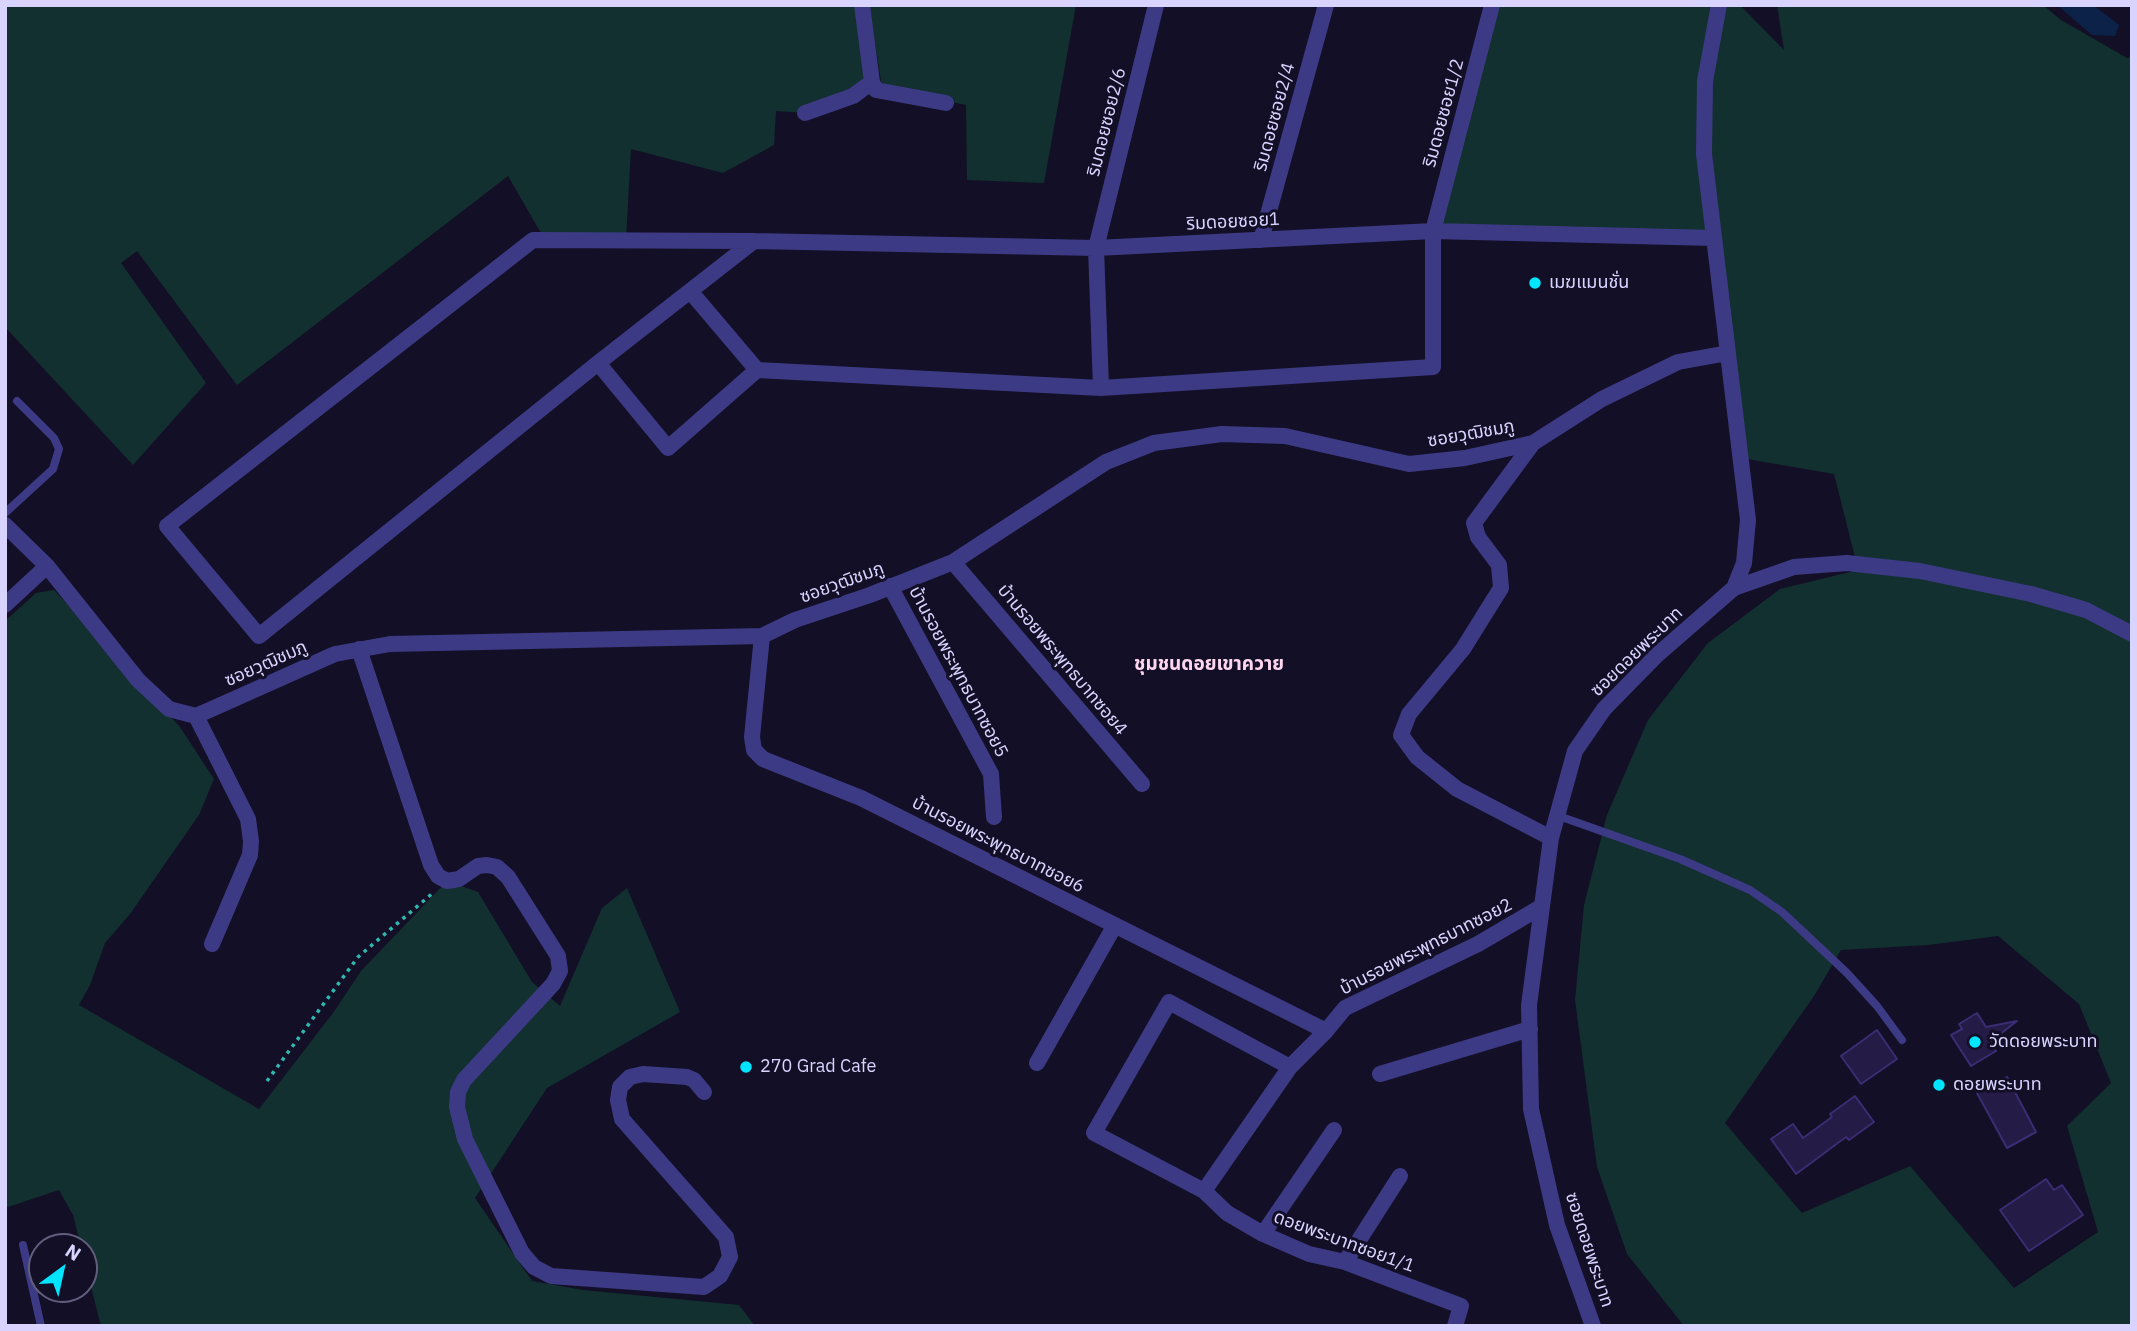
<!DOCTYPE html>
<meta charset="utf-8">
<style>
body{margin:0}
#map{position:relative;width:2137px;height:1331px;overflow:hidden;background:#130f26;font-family:"IBM Plex Sans",sans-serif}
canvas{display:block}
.frame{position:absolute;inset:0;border:7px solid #d9d4ff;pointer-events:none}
.north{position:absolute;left:28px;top:1233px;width:70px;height:70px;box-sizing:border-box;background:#130f26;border:2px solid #625e7d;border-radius:50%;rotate:33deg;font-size:19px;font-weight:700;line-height:28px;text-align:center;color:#d9d4ff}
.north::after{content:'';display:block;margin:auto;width:24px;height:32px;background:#00e5ff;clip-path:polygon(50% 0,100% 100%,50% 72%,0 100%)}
</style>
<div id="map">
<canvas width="2137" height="1331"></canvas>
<div class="frame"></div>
<div class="north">N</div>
</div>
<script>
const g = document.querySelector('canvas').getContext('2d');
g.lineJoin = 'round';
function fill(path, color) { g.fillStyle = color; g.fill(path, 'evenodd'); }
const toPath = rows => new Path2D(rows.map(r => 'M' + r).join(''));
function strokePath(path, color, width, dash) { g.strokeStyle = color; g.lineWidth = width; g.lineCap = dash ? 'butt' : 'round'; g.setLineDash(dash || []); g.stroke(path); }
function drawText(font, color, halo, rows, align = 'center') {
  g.font = font + ' "IBM Plex Sans","Noto Sans Thai",sans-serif'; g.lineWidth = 6; g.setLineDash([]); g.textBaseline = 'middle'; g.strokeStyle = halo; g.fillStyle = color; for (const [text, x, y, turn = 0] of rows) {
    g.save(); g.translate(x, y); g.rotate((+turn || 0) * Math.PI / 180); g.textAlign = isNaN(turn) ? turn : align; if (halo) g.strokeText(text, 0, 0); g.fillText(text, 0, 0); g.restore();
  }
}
fill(toPath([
 [5,5,862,5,872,82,805,113,776,111,774,145,723,173,631,149,626,240,545,240,508,176,237,385,137,251,121,263,206,383,133,465,5,327],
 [869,5,1076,5,1044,183,967,180,966,105,882,87],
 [1492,5,1740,5,1784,50,1777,5,2043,5,2061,20,2127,58,2132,57,2132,1326,1684,1326,1627,1254,1597,1167,1575,1000,1584,905,1607,815,1648,720,1708,643,1780,589,1879,565,1855,557,1834,474,1741,458,1714,238,1433,231],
 [1998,936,2079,1004,2111,1083,2067,1126,2098,1232,2014,1288,1910,1166,1802,1213,1725,1123,1814,996,1841,950,1928,945],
 [54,590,180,727,214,779,199,815,130,914,105,943,90,985,79,1005,259,1109,333,1013,361,971,447,881,478,892,532,982,560,1006,602,908,627,888,680,1012,547,1088,475,1198,532,1281,583,1290,739,1305,755,1326,101,1326,84,1259,84,1247,81,1247,73,1215,59,1190,5,1208,5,621,36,593]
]), '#12302f');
fill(toPath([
 [2057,5,2093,5,2119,25,2115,36,2092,35]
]), '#0c2248');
const building = toPath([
 [1977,1013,1986,1027,2017,1021,1990,1042,1996,1051,1971,1066,1951,1035,1962,1029,1959,1024,1977,1013],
 [1877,1030,1897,1059,1861,1084,1841,1056,1877,1030],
 [2007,1077,2036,1132,2007,1148,1977,1093,2007,1077],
 [1855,1096,1874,1122,1849,1140,1846,1137,1796,1174,1771,1139,1793,1124,1803,1138,1832,1117,1830,1114,1855,1096],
 [2046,1179,2054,1190,2062,1185,2083,1215,2029,1251,2000,1210,2046,1179]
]);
fill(building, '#241b47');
strokePath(building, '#3b2d73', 2);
strokePath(toPath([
 [267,1081,358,957,434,892]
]), '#2fb8b0', 3.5, [3.5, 5]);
strokePath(toPath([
 [5,513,53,469,59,449,54,438,17,401],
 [1556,815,1680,859,1750,890,1782,912,1847,973,1877,1006,1902,1040],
 [23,1245,41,1326]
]), '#3d3a85', 8);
strokePath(toPath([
 [862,5,872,82,876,90,946,103],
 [805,113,853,96,872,82],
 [1261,240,1326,5],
 [754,241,598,363,259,636,167,526,533,240,754,241,1096,248,1433,231,1714,238],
 [690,291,757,370],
 [598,363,668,448,757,370,1101,388,1433,367,1433,231,1492,5],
 [1101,388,1096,248,1156,5],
 [1533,443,1474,523,1478,537,1499,565,1501,588,1463,649,1409,714,1401,735,1417,757,1457,789,1551,838],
 [5,525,47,566,138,680,169,709,196,716,335,654,390,644,762,636,795,620,870,595,953,562,1106,462,1154,443,1222,434,1285,436,1409,464,1465,458,1533,443,1602,399,1678,362,1728,353],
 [953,562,1142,784],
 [890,586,991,774,994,817],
 [1734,588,1794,567,1847,563,1920,571,2031,594,2086,610,2132,634],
 [5,605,47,566],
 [762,636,752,737,754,750,763,759,861,798,1326,1031],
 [359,649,431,865,438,876,447,881,459,879,478,866,487,865,497,867,508,877,558,956,560,971,553,984,464,1080,458,1092,457,1107,465,1139,522,1253,534,1267,551,1276,704,1287,720,1276,730,1257,726,1237,622,1119,618,1100,620,1087,630,1077,643,1074,687,1077,694,1080,704,1092],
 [196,716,248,819,251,841,250,855,212,944],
 [1037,1063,1115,925],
 [1290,1067,1169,1002,1094,1133,1204,1191,1227,1213,1263,1234,1309,1254,1345,1262,1461,1306,1455,1326],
 [1380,1074,1530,1029],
 [1204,1191,1290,1067,1326,1031,1345,1008,1478,944,1541,907],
 [1263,1234,1334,1130],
 [1345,1262,1400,1176],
 [1593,1326,1557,1225,1531,1109,1529,1005,1551,838,1575,751,1604,709,1657,655,1734,588,1744,563,1748,520,1704,154,1705,81,1719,5]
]), '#3d3a85', 16);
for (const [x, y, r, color] of [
 [1535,283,7,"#00e5ff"],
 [1975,1042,7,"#00e5ff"],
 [746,1067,7,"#00e5ff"],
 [1939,1085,7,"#00e5ff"]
]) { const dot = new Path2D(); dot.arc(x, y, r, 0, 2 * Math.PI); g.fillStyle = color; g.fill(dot); strokePath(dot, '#130f26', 2.5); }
drawText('18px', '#d9d4ff', '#130f26', [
 ["ริมดอยซอย1/2",1444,113,-75],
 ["ริมดอยซอย2/4",1275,117,-75],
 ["ริมดอยซอย2/6",1107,122,-76],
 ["ริมดอยซอย1",1233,222,-3],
 ["ซอยวุฒิชมภู",1471,434,-10],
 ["ซอยวุฒิชมภู",842,583,-20],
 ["ซอยดอยพระบาท",1637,652,-44],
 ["บ้านรอยพระพุทธบาทซอย4",1062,660,50],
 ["ซอยวุฒิชมภู",266,664,-24],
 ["บ้านรอยพระพุทธบาทซอย5",958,672,62],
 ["บ้านรอยพระพุทธบาทซอย6",998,845,27],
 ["บ้านรอยพระพุทธบาทซอย2",1426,947,-27],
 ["ดอยพระบาทซอย1/1",1344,1242,20],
 ["ซอยดอยพระบาท",1589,1250,72]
]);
drawText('18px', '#d9d4ff', '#130f26', [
 ["เมฆแมนชั่น",1549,283],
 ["วัดดอยพระบาท",1989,1042],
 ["270 Grad Cafe",760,1067],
 ["ดอยพระบาท",1953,1085]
], 'left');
drawText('bold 19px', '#ffd6f0', '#130f26', [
 ["ชุมชนดอยเขาควาย",1209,665]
]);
</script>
